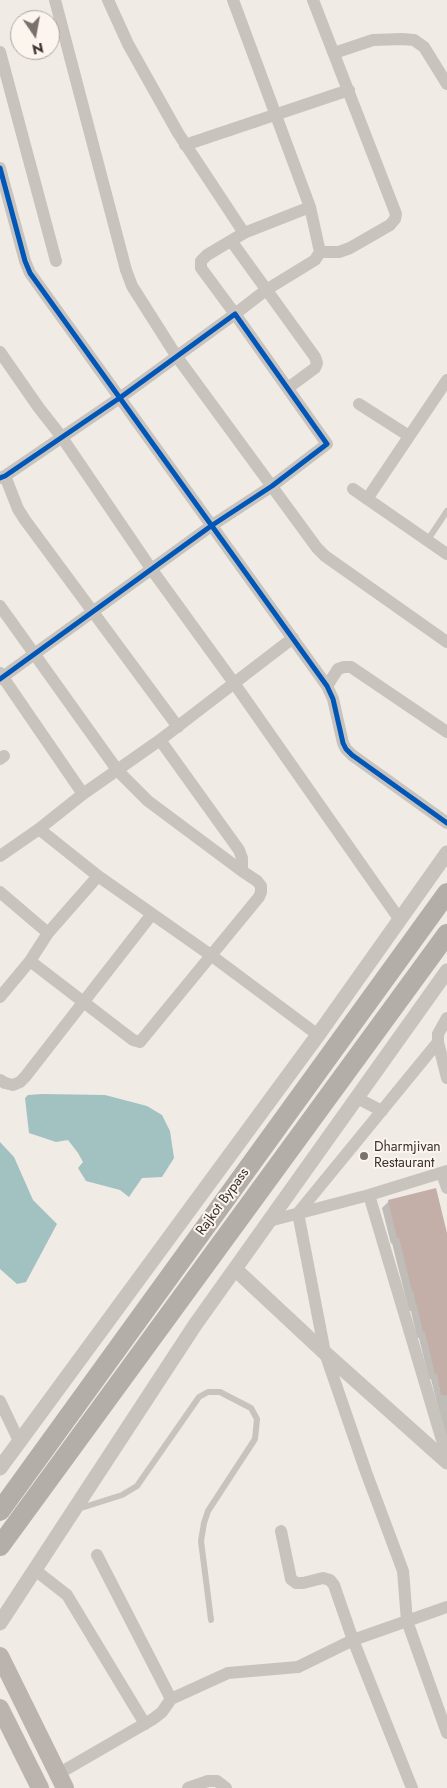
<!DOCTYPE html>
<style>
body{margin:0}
#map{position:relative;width:447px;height:1788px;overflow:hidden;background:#f0ebe5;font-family:Jost,sans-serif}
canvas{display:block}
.north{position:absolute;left:10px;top:10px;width:50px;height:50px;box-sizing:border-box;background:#fbf5ee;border:1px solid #aea6a0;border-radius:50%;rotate:168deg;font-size:14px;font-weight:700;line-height:20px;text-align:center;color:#3b302b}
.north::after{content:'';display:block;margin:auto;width:18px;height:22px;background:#7a716c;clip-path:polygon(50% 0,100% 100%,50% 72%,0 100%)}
</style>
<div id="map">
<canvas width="447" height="1788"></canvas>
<div class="north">N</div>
</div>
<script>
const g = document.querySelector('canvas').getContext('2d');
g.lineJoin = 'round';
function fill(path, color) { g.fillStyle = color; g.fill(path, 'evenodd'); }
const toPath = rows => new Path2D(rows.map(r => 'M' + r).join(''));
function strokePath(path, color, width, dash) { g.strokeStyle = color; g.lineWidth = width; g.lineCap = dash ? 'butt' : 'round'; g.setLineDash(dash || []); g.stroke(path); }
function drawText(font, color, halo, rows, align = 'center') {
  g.font = font + ' Jost,sans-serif'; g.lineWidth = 4; g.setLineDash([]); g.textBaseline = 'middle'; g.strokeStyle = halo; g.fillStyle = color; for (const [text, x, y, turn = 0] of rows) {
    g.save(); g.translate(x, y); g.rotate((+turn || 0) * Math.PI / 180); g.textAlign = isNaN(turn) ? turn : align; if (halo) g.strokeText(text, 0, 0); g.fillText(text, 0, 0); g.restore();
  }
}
fill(toPath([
 [42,1094,105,1095,147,1106,162,1115,170,1131,174,1158,162,1177,142,1178,129,1197,120,1190,86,1181,78,1168,83,1162,78,1153,68,1140,56,1142,29,1133,25,1098,28,1095],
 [0,1142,14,1157,33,1200,57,1224,26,1282,17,1284,0,1269]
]), '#a1c2c1');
fill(toPath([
 [389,1201,447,1239,447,1444,431,1379,429,1379,419,1338,417,1338,411,1311,409,1311,392,1243,391,1244,382,1208]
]), '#0003');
fill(toPath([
 [436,1188,447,1233,447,1395,441,1395,437,1373,435,1374,425,1332,423,1332,417,1305,416,1305,413,1291,412,1291,399,1238,397,1238,388,1200]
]), '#c3afa7');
strokePath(toPath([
 [427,541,447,511],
 [78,1509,122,1495,137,1486,199,1397,208,1392,220,1392,251,1408,257,1419,255,1439,208,1511,204,1523,201,1541,211,1620]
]), '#c9c3be', 6);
strokePath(toPath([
 [55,0,126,270,132,286,177,357,317,548,325,556,447,642],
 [108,0,128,44,178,133,244,233,207,255,201,261,201,268,235,314,266,290,315,260,320,252,310,207,233,0],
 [313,0,396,214,395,219,390,225,350,248,339,252,320,252],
 [0,52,56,261],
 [334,53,373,40,402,39,414,40,424,47,447,84],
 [185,145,349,90],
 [0,168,25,261,30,273,327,686,333,699,343,743,346,749,352,755,447,823],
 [244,233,310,207],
 [232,242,315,357,317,363,315,368,288,388],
 [0,352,39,408,61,436,152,570,234,683,400,920],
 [359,404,409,436],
 [5,476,18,509,25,520,178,727],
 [0,478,5,476,121,397,235,314,327,444,272,486,211,526,0,679],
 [353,489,447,554],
 [367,499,447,380],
 [0,606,118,771,148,801,242,871,242,858,239,850,160,740],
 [0,673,83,794],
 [327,686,338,669,344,667,351,667,447,732],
 [0,759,4,756],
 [39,829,98,876,212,956,318,1035],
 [0,856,39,829,83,794,160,740,293,638],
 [0,892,48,933,98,876],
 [30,961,133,1040,140,1042,259,897,261,892,261,886,257,881,242,871],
 [0,997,30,961,48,933],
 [447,1018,438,1034,438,1042,447,1078],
 [438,1042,298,1213,325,1353,366,1472,403,1571,407,1621,447,1733],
 [0,1080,5,1083,13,1085,20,1082,25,1077,152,914],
 [357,1098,382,1111],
 [442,1173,447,1188],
 [369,1195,447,1457],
 [269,1221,369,1195,447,1171],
 [0,1401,19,1441],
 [281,1531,291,1579,296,1583,303,1583,323,1578,330,1580,334,1585,353,1640,412,1788],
 [97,1555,171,1699,228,1673,298,1667,353,1640,447,1607],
 [35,1570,67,1595,145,1724],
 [58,1774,153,1719,162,1712,171,1699],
 [188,1788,208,1781,217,1781,226,1788]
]), '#c9c3be', 12);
strokePath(toPath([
 [235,1269,325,1353,447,1462],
 [0,1468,318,1035,447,853],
 [0,1623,195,1325,447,971]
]), '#c9c3be', 15);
strokePath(toPath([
 [0,1656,65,1788],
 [0,1708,40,1788]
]), '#bab3ae', 18);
strokePath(toPath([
 [0,1511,447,893],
 [0,1546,447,934]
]), '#b4aea8', 20);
strokePath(toPath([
 [0,168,25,261,30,273,327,686,333,699,343,743,346,749,352,755,447,823],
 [0,478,5,476,121,397,235,314,327,444,272,486,211,526,0,679]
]), '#0057b8', 5);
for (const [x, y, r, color] of [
 [364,1156,5,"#7a716c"]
]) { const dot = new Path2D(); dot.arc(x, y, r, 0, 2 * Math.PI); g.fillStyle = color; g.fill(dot); strokePath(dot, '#fbf5ee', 2); }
drawText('14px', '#3b302b', '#fbf5ee', [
 ["Dharmjivan",374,1148],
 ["Restaurant",374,1164]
], 'left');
drawText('14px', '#3b302b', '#fbf5ee', [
 ["Rajkot Bypass",223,1202,-54]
]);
</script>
